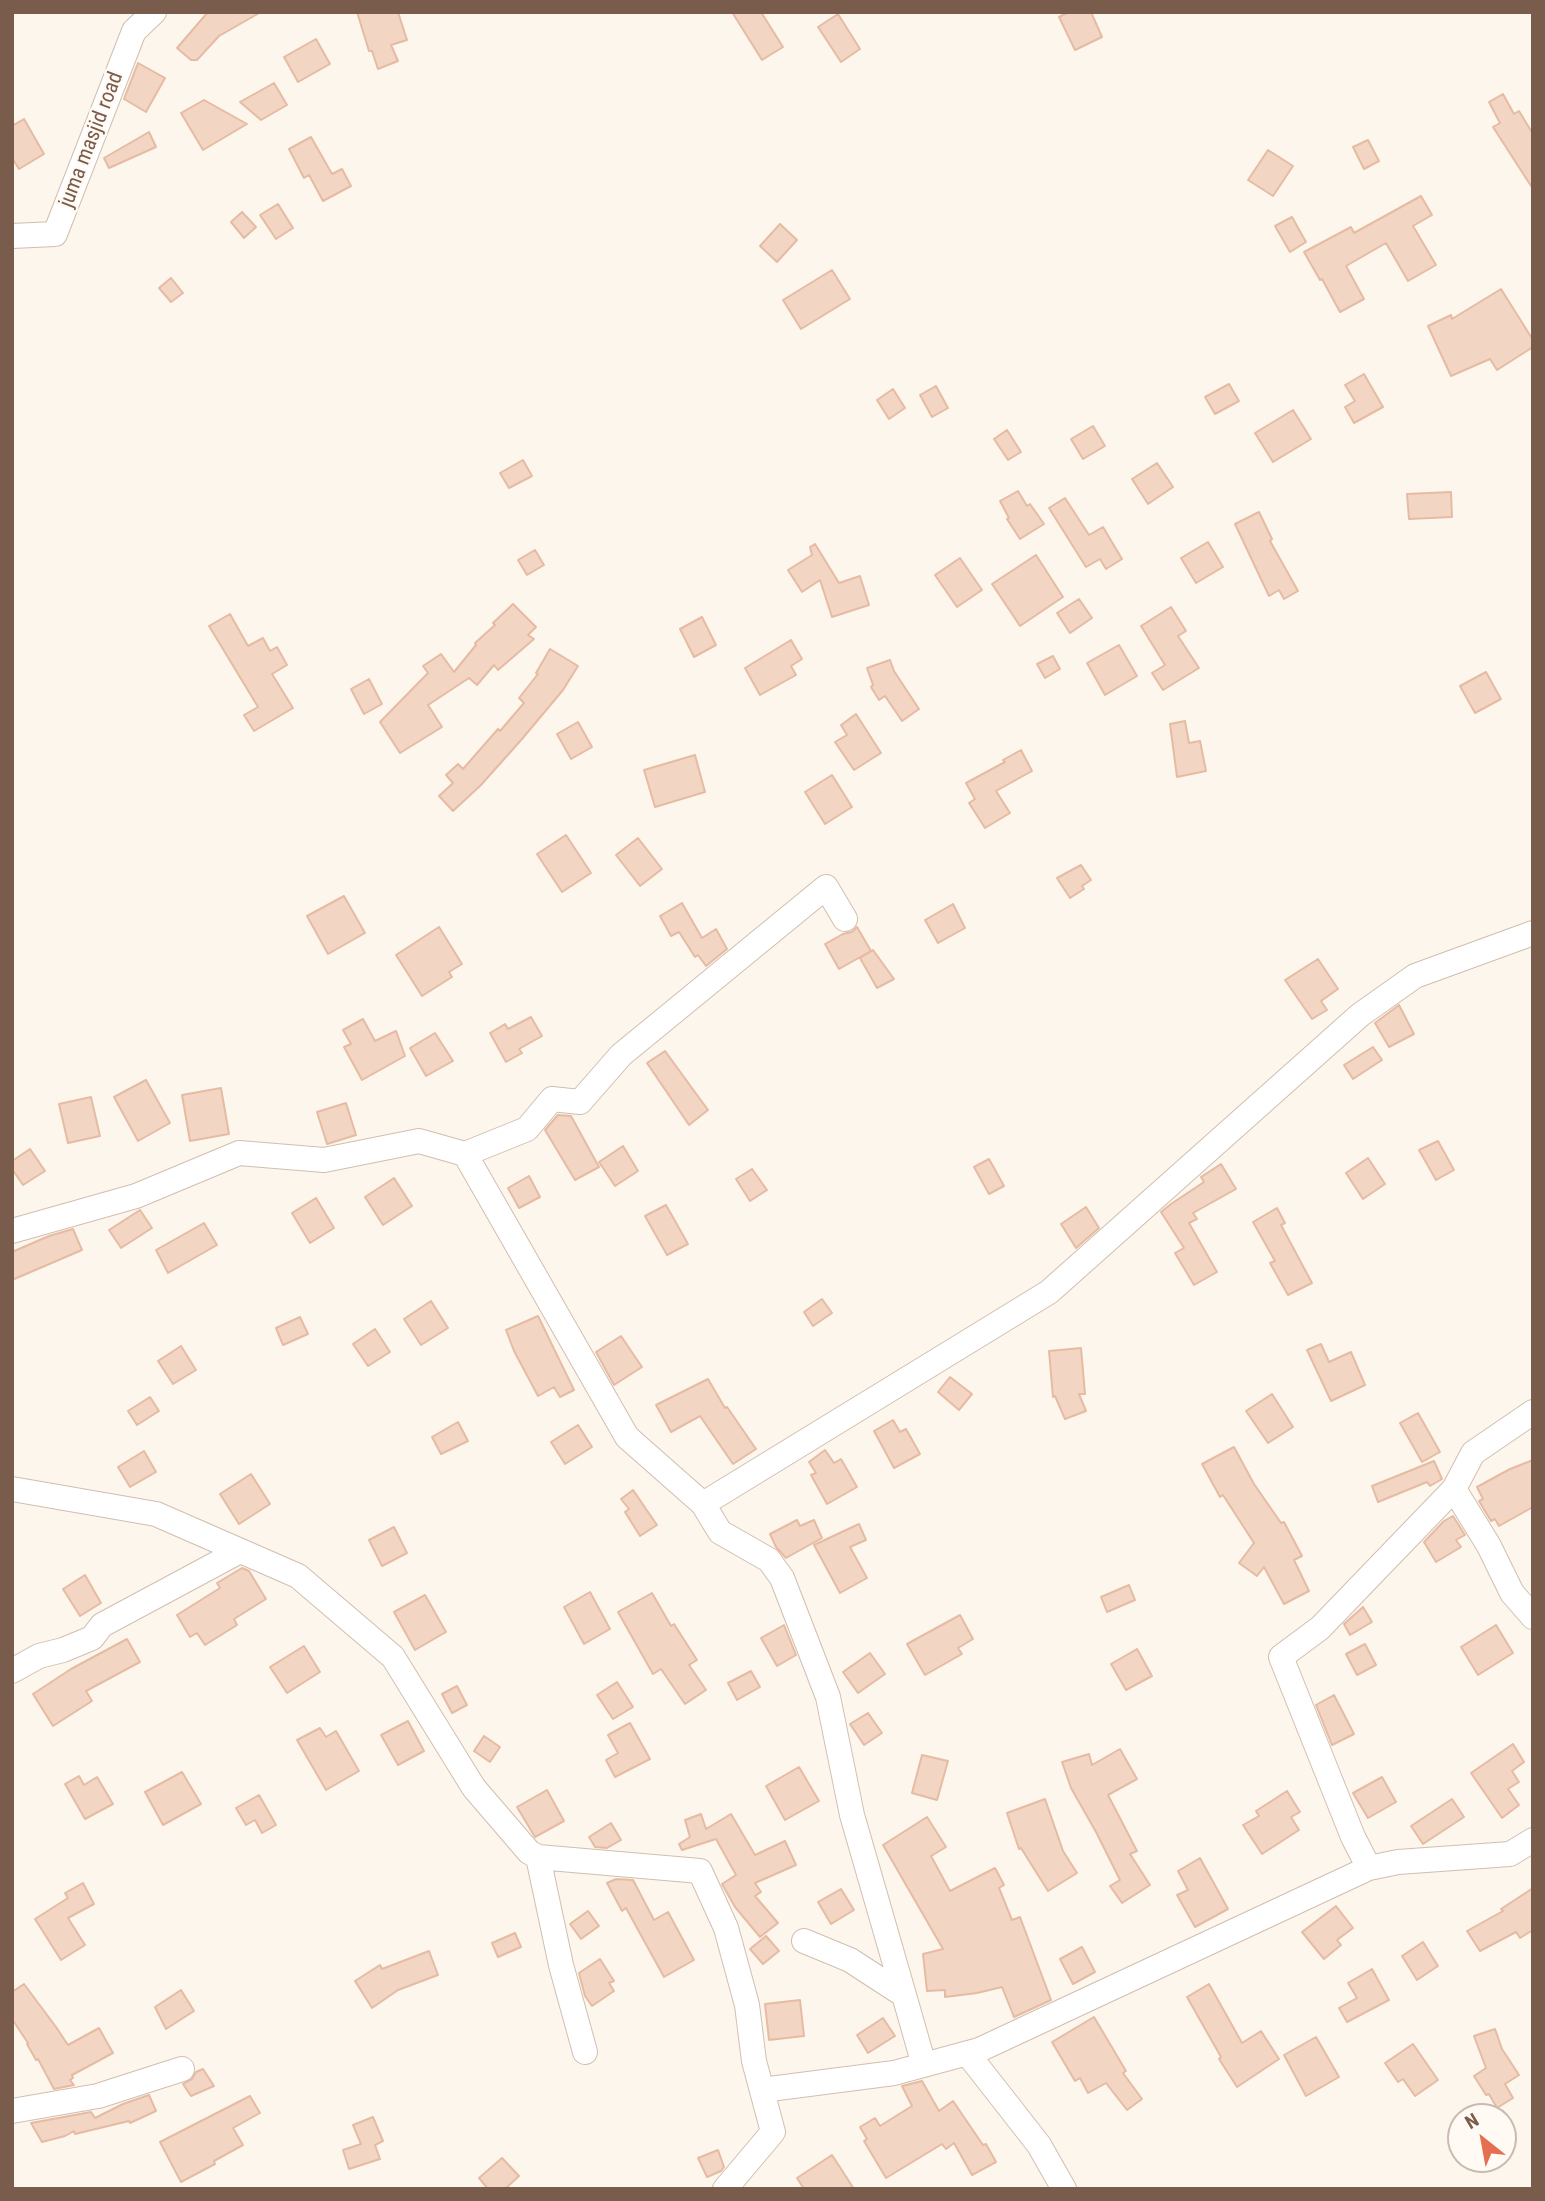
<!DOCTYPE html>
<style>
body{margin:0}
#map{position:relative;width:1545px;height:2201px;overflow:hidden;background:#fdf6ec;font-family:"Roboto Condensed",sans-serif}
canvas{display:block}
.frame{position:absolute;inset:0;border:14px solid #7a5c4d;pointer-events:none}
.north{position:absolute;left:1447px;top:2103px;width:70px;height:70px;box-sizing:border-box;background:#fffaf3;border:2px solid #cabbb1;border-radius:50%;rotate:329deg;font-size:19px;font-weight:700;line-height:28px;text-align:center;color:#7a5c4d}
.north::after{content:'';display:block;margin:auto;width:24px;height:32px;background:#e76f51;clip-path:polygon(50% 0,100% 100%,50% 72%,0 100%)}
</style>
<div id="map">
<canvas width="1545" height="2201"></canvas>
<div class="frame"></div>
<div class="north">N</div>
</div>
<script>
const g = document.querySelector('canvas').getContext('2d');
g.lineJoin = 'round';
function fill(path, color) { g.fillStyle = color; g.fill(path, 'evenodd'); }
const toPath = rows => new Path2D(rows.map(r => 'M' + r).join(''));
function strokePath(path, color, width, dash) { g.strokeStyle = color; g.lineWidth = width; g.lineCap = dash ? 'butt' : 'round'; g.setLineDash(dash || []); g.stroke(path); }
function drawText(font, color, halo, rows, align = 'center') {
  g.font = font + ' "Roboto Condensed",sans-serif'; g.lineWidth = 5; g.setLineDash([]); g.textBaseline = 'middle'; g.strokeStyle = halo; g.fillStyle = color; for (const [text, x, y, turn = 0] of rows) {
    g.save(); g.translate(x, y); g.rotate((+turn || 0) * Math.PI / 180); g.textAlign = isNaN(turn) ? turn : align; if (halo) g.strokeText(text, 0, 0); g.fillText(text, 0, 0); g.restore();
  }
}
const building = toPath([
 [208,12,261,12,219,36,197,60,191,60,177,48,208,12],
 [357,12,398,12,407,40,391,45,398,61,378,69,372,51,369,51,357,12],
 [732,12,761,12,783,47,762,60,732,12],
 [1069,12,1091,12,1102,37,1075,50,1059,17,1069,12],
 [838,14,860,49,841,62,818,27,838,14],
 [316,39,330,64,298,82,284,57,316,39],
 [138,63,165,78,146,112,124,99,138,63],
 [274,83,287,105,261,120,240,102,274,83],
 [1503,94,1514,114,1519,111,1533,134,1533,189,1493,127,1500,123,1489,102,1503,94],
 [204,100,247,124,203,150,181,113,204,100],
 [24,119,44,154,19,169,12,158,12,126,24,119],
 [149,132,156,147,109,168,104,158,149,132],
 [311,137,332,174,342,169,351,186,323,201,309,175,304,178,289,149,311,137],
 [1368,140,1379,161,1364,169,1353,147,1368,140],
 [1268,150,1293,166,1273,196,1248,180,1268,150],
 [1421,196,1432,215,1413,226,1436,265,1408,281,1386,243,1346,266,1364,299,1340,312,1322,279,1320,280,1304,252,1351,227,1354,233,1421,196],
 [278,204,293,228,276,239,260,215,278,204],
 [242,212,256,227,244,238,231,222,242,212],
 [1292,217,1306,242,1290,252,1275,226,1292,217],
 [780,224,797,240,777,262,760,246,780,224],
 [832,270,850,299,801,329,783,300,832,270],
 [171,278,183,293,171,302,159,288,171,278],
 [1501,289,1533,340,1533,347,1497,370,1490,359,1451,376,1428,326,1451,315,1452,319,1501,289],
 [1364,374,1383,407,1354,423,1345,407,1355,401,1345,385,1364,374],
 [1229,384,1239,401,1215,414,1205,397,1229,384],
 [936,386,948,408,932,417,920,395,936,386],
 [893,389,905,408,889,419,877,400,893,389],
 [1293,410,1311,439,1273,462,1255,433,1293,410],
 [1093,426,1105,446,1083,459,1071,439,1093,426],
 [1007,430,1021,452,1008,460,994,439,1007,430],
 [523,460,532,476,509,488,500,473,523,460],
 [1157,463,1173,487,1148,504,1132,479,1157,463],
 [1018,491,1027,506,1030,504,1044,524,1020,539,1007,519,1009,518,1000,501,1018,491],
 [1451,492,1452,517,1409,519,1407,494,1451,492],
 [1065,498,1089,535,1103,527,1122,559,1106,569,1100,559,1086,567,1049,508,1065,498],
 [1259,512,1272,539,1270,541,1298,591,1284,599,1279,590,1269,596,1235,524,1259,512],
 [1208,542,1223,567,1196,583,1181,558,1208,542],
 [815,544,839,583,860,576,869,605,832,617,820,580,802,592,788,570,812,555,810,547,815,544],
 [535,550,544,565,527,575,518,560,535,550],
 [1036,555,1063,597,1020,626,992,584,1036,555],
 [960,558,982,590,957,607,935,575,960,558],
 [1079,599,1092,618,1070,633,1057,613,1079,599],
 [513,604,536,627,528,635,534,639,498,670,494,665,477,685,469,678,428,705,442,727,400,753,380,722,428,673,423,666,441,654,454,672,476,645,475,643,495,625,493,623,513,604],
 [1171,607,1186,631,1178,636,1199,668,1163,690,1152,673,1165,665,1141,626,1171,607],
 [230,614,248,646,263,638,270,651,277,647,287,665,272,674,293,708,254,731,244,715,258,707,209,626,230,614],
 [702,617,716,645,694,657,680,629,702,617],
 [791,640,802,659,791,666,796,675,760,695,745,668,791,640],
 [1119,645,1137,676,1105,695,1087,663,1119,645],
 [550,649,578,666,563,690,522,739,481,785,453,811,439,796,453,783,446,775,458,764,463,769,498,729,500,731,524,703,519,698,538,674,536,673,550,649],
 [1053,656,1060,669,1045,678,1037,664,1053,656],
 [890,660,894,671,919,709,902,721,885,696,879,700,871,687,873,685,867,668,890,660],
 [1486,672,1501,699,1475,713,1460,686,1486,672],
 [369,679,382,704,364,714,351,689,369,679],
 [856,714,881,753,854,770,835,742,847,735,841,725,856,714],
 [1185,721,1189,743,1200,741,1206,771,1177,777,1170,724,1185,721],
 [578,722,592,747,571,759,557,734,578,722],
 [1021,750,1032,771,996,791,1010,813,985,828,969,803,975,799,966,783,1005,762,1003,760,1021,750],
 [695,755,705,792,655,807,644,770,695,755],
 [832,775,852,807,825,824,805,792,832,775],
 [566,835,591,873,562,892,537,854,566,835],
 [638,838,662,869,640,886,616,855,638,838],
 [1081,865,1091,880,1082,886,1084,889,1070,898,1057,878,1081,865],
 [344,896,365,933,328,954,307,916,344,896],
 [682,903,702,938,716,929,727,949,706,966,698,955,695,957,679,932,671,936,660,916,682,903],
 [953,904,965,928,938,943,925,920,953,904],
 [439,927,462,964,449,972,452,977,422,996,396,955,439,927],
 [857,927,871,951,839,969,825,944,843,934,852,932,857,927],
 [873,950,894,979,877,988,860,958,873,950],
 [1318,959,1338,989,1321,1001,1327,1010,1312,1019,1285,980,1318,959],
 [1399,1005,1414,1034,1389,1047,1375,1023,1399,1005],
 [531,1017,542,1036,519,1049,522,1053,506,1062,490,1033,505,1024,508,1029,531,1017],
 [363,1019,375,1041,396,1031,405,1056,362,1080,344,1047,351,1044,343,1030,363,1019],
 [435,1033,453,1061,426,1076,410,1048,435,1033],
 [1373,1047,1382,1060,1353,1079,1344,1065,1373,1047],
 [665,1051,708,1110,689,1125,647,1063,665,1051],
 [146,1080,170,1123,138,1141,114,1097,146,1080],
 [221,1088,229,1134,190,1141,182,1095,221,1088],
 [91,1097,100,1136,68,1143,59,1104,91,1097],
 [346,1103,356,1135,327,1144,317,1112,346,1103],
 [558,1115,571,1116,599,1167,575,1180,545,1130,558,1115],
 [1438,1141,1454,1170,1436,1180,1419,1150,1438,1141],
 [623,1146,638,1171,615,1186,599,1162,623,1146],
 [30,1149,45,1171,23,1185,12,1169,12,1161,30,1149],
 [1368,1158,1385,1184,1363,1199,1346,1173,1368,1158],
 [989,1159,1004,1186,989,1194,974,1167,989,1159],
 [1221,1164,1236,1189,1193,1213,1197,1219,1189,1223,1217,1272,1194,1285,1175,1253,1184,1248,1161,1212,1171,1204,1204,1182,1201,1177,1221,1164],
 [752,1169,767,1190,750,1201,736,1179,752,1169],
 [529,1176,540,1197,519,1208,508,1188,529,1176],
 [394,1178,412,1206,383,1225,365,1197,394,1178],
 [316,1198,334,1228,310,1243,292,1213,316,1198],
 [666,1205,688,1244,667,1255,645,1216,666,1205],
 [1086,1207,1099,1228,1076,1248,1061,1224,1086,1207],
 [1277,1208,1285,1223,1281,1225,1312,1283,1288,1295,1270,1263,1275,1261,1253,1222,1277,1208],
 [140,1210,152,1228,121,1248,109,1230,140,1210],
 [204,1223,217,1245,168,1273,156,1250,204,1223],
 [73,1229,82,1250,12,1280,12,1252,49,1236,73,1229],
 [822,1299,832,1313,813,1326,804,1312,822,1299],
 [431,1301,448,1328,421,1345,404,1319,431,1301],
 [538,1316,574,1390,560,1397,554,1387,538,1396,514,1351,506,1330,538,1316],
 [300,1317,308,1334,283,1345,276,1328,300,1317],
 [375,1329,390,1352,368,1366,353,1344,375,1329],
 [621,1336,642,1367,614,1385,596,1352,621,1336],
 [1321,1344,1329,1362,1351,1352,1365,1385,1331,1401,1307,1350,1321,1344],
 [181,1346,196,1370,173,1384,158,1361,181,1346],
 [1081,1348,1085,1394,1079,1394,1086,1411,1065,1419,1055,1396,1053,1397,1049,1351,1081,1348],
 [950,1377,972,1394,959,1410,938,1392,950,1377],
 [708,1379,725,1408,727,1407,756,1449,733,1464,700,1416,671,1432,656,1405,708,1379],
 [1272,1394,1293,1427,1268,1443,1246,1411,1272,1394],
 [150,1397,159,1411,137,1425,128,1411,150,1397],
 [1418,1413,1440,1452,1422,1462,1400,1423,1418,1413],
 [893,1420,900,1432,906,1429,920,1454,894,1468,874,1431,893,1420],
 [458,1422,468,1441,441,1454,432,1437,458,1422],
 [578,1425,592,1447,565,1464,551,1442,578,1425],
 [1234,1447,1254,1484,1281,1523,1284,1522,1302,1556,1294,1560,1309,1591,1284,1604,1264,1567,1257,1576,1239,1563,1254,1543,1223,1495,1220,1497,1202,1464,1234,1447],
 [825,1450,834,1463,841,1459,857,1487,827,1504,811,1475,816,1473,809,1462,825,1450],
 [144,1451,156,1472,130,1487,118,1467,144,1451],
 [1533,1460,1533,1507,1499,1526,1495,1519,1491,1521,1479,1501,1483,1499,1477,1487,1510,1469,1533,1460],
 [1434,1461,1442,1479,1430,1486,1427,1482,1378,1502,1372,1486,1434,1461],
 [251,1474,270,1504,239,1524,220,1494,251,1474],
 [633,1490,657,1525,640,1536,625,1512,629,1509,621,1499,633,1490],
 [1453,1516,1465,1535,1456,1540,1461,1547,1436,1562,1424,1542,1444,1521,1453,1516],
 [797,1520,800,1526,814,1520,822,1538,786,1558,776,1547,770,1534,797,1520],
 [859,1524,866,1540,850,1547,867,1578,840,1593,814,1545,859,1524],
 [394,1527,407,1553,382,1566,369,1540,394,1527],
 [242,1568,249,1571,266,1599,234,1619,237,1625,205,1645,197,1633,190,1637,177,1615,220,1588,217,1583,242,1568],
 [85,1575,101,1603,80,1616,63,1589,85,1575],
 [1129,1585,1135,1600,1107,1612,1101,1597,1129,1585],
 [590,1592,610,1629,584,1644,564,1607,590,1592],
 [652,1593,671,1626,674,1624,697,1660,689,1665,706,1690,685,1704,661,1669,653,1674,618,1612,652,1593],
 [425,1595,446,1632,415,1650,394,1612,425,1595],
 [1363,1607,1372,1622,1350,1635,1344,1624,1363,1607],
 [960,1615,973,1639,958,1648,962,1654,925,1675,907,1644,960,1615],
 [784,1625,796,1655,777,1666,761,1638,784,1625],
 [1496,1625,1513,1653,1478,1675,1461,1647,1496,1625],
 [127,1639,140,1662,86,1691,92,1701,53,1726,33,1694,71,1669,127,1639],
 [1365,1644,1376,1665,1357,1675,1346,1654,1365,1644],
 [304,1646,320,1672,287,1693,270,1667,304,1646],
 [1137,1649,1152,1676,1126,1690,1111,1664,1137,1649],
 [870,1653,885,1674,858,1693,843,1672,870,1653],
 [751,1671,760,1687,737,1700,728,1683,751,1671],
 [617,1682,633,1707,613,1719,597,1695,617,1682],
 [457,1686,467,1705,452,1713,442,1694,457,1686],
 [1334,1695,1354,1734,1332,1745,1316,1705,1334,1695],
 [868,1713,882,1733,864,1745,850,1724,868,1713],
 [408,1721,424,1751,398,1765,381,1735,408,1721],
 [630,1723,650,1759,615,1777,606,1760,618,1753,608,1735,630,1723],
 [320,1728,326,1737,336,1731,359,1771,326,1790,297,1740,320,1728],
 [484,1736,500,1747,490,1762,474,1751,484,1736],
 [1513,1744,1524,1762,1512,1771,1519,1782,1508,1789,1519,1805,1502,1818,1471,1773,1513,1744],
 [1120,1749,1137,1779,1108,1795,1137,1851,1130,1854,1150,1885,1122,1903,1110,1886,1120,1880,1096,1832,1071,1788,1062,1762,1089,1754,1092,1765,1120,1749],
 [922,1755,948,1761,937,1800,912,1793,922,1755],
 [799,1767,819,1801,785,1820,766,1786,799,1767],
 [182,1772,201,1804,163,1825,145,1792,182,1772],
 [79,1776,84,1785,97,1777,113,1804,85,1819,65,1784,79,1776],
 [1382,1777,1396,1802,1368,1818,1353,1793,1382,1777],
 [547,1790,564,1821,535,1837,517,1807,547,1790],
 [1287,1791,1300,1812,1291,1817,1299,1830,1262,1854,1243,1825,1259,1816,1256,1811,1287,1791],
 [259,1795,276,1825,262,1833,255,1820,246,1825,236,1808,259,1795],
 [1045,1799,1063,1851,1077,1873,1048,1891,1021,1848,1019,1849,1007,1813,1045,1799],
 [1452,1799,1464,1817,1423,1844,1411,1826,1452,1799],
 [701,1814,706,1829,731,1814,755,1855,785,1841,796,1865,755,1883,761,1892,755,1896,778,1923,760,1937,735,1907,722,1884,736,1875,716,1839,682,1850,679,1844,690,1837,685,1820,701,1814],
 [927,1817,946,1847,931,1856,950,1891,995,1868,1004,1885,999,1888,1012,1920,1020,1917,1051,2000,1014,2017,1002,1987,977,1993,945,1997,945,1990,927,1991,923,1954,943,1949,883,1845,927,1817],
 [611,1823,621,1840,607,1848,595,1847,589,1837,611,1823],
 [1200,1858,1228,1909,1195,1927,1177,1895,1188,1890,1178,1871,1200,1858],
 [616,1879,633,1880,654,1920,668,1912,694,1960,664,1977,626,1908,622,1911,607,1883,616,1879],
 [83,1883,94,1904,68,1918,85,1945,61,1960,35,1919,68,1898,65,1893,83,1883],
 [1533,1888,1533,1930,1520,1938,1516,1932,1480,1951,1467,1931,1503,1911,1501,1909,1533,1888],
 [841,1889,854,1910,831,1924,818,1902,841,1889],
 [1336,1906,1353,1928,1337,1940,1341,1945,1324,1959,1302,1932,1336,1906],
 [588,1911,599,1926,581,1939,570,1924,588,1911],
 [515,1933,521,1947,498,1957,492,1943,515,1933],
 [766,1936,779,1951,763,1964,750,1949,766,1936],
 [1423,1942,1438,1966,1417,1980,1402,1956,1423,1942],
 [1082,1947,1095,1972,1073,1984,1060,1959,1082,1947],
 [429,1951,438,1975,398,1990,372,2008,355,1981,380,1965,382,1969,429,1951],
 [600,1959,614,1981,609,1983,614,1991,592,2006,585,1996,579,1973,600,1959],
 [1372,1969,1389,2000,1347,2022,1339,2008,1357,1998,1348,1983,1372,1969],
 [24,1984,56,2027,68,2045,99,2028,113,2053,72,2075,73,2078,70,2080,74,2085,54,2089,38,2059,36,2060,27,2044,28,2043,12,2019,12,1992,24,1984],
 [1209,1984,1242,2043,1261,2031,1279,2059,1237,2087,1219,2059,1221,2057,1187,1997,1209,1984],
 [181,1990,194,2011,166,2029,155,2007,181,1990],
 [800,2000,804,2036,769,2040,765,2004,800,2000],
 [1094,2017,1126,2071,1123,2073,1142,2099,1127,2110,1106,2083,1088,2093,1080,2078,1075,2081,1052,2042,1094,2017],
 [883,2018,895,2036,868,2053,857,2035,883,2018],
 [1495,2029,1502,2049,1519,2075,1505,2084,1513,2098,1497,2108,1489,2094,1486,2095,1474,2076,1486,2068,1474,2036,1495,2029],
 [1316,2037,1339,2077,1306,2096,1284,2055,1316,2037],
 [1413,2044,1438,2080,1415,2096,1403,2079,1398,2082,1385,2063,1413,2044],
 [203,2069,214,2086,191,2096,183,2084,192,2079,196,2072,203,2069],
 [922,2081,939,2111,953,2101,983,2145,986,2144,996,2162,972,2175,954,2143,946,2149,942,2144,886,2178,864,2141,867,2139,860,2127,875,2118,880,2126,912,2106,902,2086,922,2081],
 [149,2095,156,2111,130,2123,129,2121,75,2134,74,2131,65,2136,42,2142,31,2123,91,2112,95,2118,123,2104,149,2095],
 [250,2096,260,2113,233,2128,243,2145,214,2161,215,2164,181,2182,160,2142,250,2096],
 [373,2117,383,2141,375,2145,380,2159,349,2169,343,2150,361,2144,353,2125,373,2117],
 [718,2150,724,2167,721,2171,707,2177,698,2158,718,2150],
 [832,2155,854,2189,804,2189,797,2178,832,2155],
 [502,2158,519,2176,505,2189,488,2189,479,2178,502,2158]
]);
fill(building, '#f3d5c3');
strokePath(building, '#e6bba3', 2);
const minor = toPath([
 [12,236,55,234,134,31,154,12],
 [465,1154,627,1437,703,1504,720,1532,769,1560,782,1578,828,1697,852,1815,904,1995],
 [12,1231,136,1196,239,1153,324,1160,419,1141,465,1154,527,1129,552,1099,580,1102,621,1055,826,887,845,919],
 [1533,1412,1473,1453,1454,1489,1489,1546,1512,1593,1533,1617],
 [12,1489,156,1514,298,1576,393,1657,474,1788,529,1852,538,1857,700,1871,726,1928,747,2005,754,2061,773,2132,725,2189],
 [703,1504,1049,1292,1360,1015,1415,976,1533,933],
 [12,1671,39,1656,63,1650,92,1638,102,1625,240,1551],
 [538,1857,561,1965,585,2052],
 [1369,1868,1353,1837,1281,1657,1320,1628,1454,1489],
 [804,1941,850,1960,904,1995,924,2065],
 [967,2053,1039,2145,1064,2189],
 [762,2090,894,2073,979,2050,1369,1868,1398,1862,1510,1854,1533,1840],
 [12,2111,98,2096,182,2069]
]);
strokePath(minor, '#d1beb0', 26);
strokePath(minor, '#fff', 24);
drawText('21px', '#7a5c4d', '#fffaf3', [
 ["juma masjid road",92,140,-69]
]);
</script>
